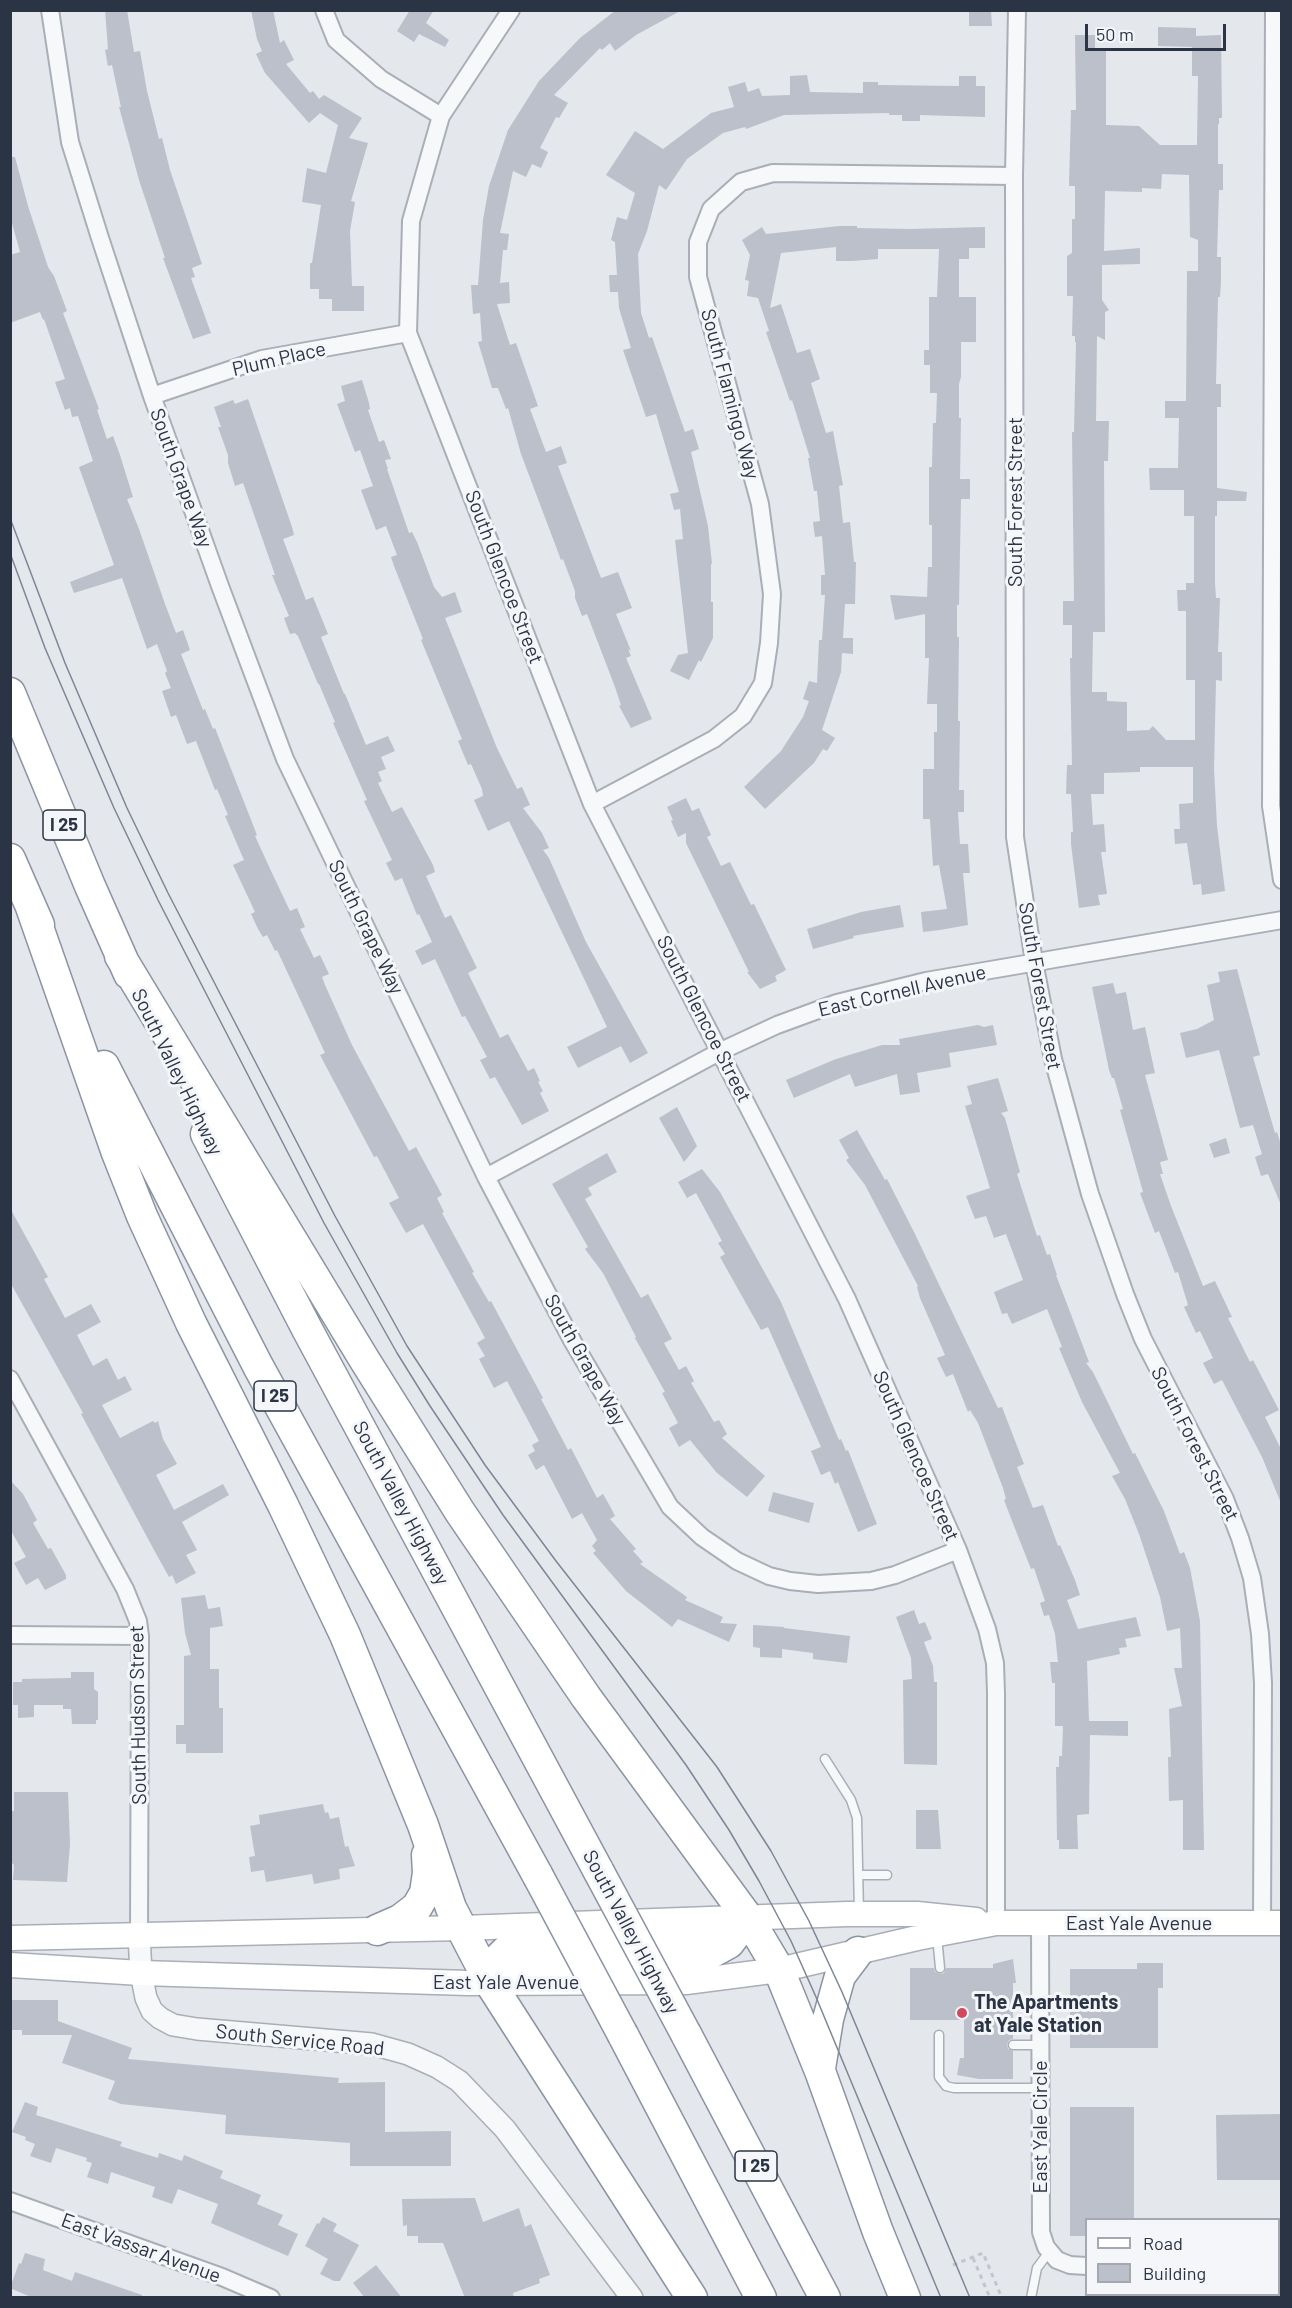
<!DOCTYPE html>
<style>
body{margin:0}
#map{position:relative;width:1292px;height:2308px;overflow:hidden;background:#e4e7ec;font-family:Barlow,sans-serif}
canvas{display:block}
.frame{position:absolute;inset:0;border:12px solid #2b3445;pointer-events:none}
.legend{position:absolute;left:1085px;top:2218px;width:195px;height:78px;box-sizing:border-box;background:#f4f6f9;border:2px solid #a4a8b1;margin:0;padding:8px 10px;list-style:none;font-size:18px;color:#2b3445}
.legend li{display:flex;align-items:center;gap:12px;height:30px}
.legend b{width:30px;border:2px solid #a4a8b1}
.scale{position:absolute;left:1085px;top:24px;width:141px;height:27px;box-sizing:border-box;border:3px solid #2b3445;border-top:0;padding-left:8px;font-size:18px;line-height:21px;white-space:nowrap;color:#2b3445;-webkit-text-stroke:4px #f4f6f9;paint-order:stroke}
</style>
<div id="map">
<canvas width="1292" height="2308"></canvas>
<div class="frame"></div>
<ul class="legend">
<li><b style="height:8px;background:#fff"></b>Road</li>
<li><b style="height:16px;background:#bbc0ca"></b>Building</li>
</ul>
<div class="scale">50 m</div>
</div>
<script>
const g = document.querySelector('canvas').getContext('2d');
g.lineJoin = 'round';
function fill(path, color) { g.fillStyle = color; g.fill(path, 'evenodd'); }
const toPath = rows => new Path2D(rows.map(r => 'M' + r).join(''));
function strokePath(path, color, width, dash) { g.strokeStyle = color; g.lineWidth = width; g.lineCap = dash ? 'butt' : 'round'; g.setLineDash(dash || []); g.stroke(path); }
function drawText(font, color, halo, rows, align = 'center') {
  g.font = font + ' Barlow,sans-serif'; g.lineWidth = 6; g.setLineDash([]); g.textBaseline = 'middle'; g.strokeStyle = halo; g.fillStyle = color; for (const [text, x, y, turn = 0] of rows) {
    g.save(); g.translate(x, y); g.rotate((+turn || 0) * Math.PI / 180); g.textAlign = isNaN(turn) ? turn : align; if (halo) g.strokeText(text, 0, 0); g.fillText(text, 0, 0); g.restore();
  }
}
fill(toPath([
 [105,10,127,10,134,52,140,51,147,91,159,139,162,138,170,170,202,264,192,268,195,277,191,278,211,333,193,339,163,258,165,258,139,180,119,107,121,107,112,65,108,66,105,50,108,49],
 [251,10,273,10,280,43,284,40,294,60,286,64,310,93,313,91,319,99,324,95,362,118,349,138,368,143,351,201,355,202,350,231,352,286,364,286,364,311,332,311,332,299,319,299,319,289,310,289,310,263,312,263,321,205,302,202,307,168,326,173,338,125,320,113,309,123,265,73,256,54,262,51,257,39],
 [410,10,434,10,426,23,449,40,445,47,419,34,414,42,397,31],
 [616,10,682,10,636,35,615,51,610,43,602,50,600,48,554,95,568,103,559,118,556,117,540,148,548,152,541,168,532,164,526,177,513,171,500,233,509,234,507,250,503,250,500,283,509,282,510,303,497,304,510,345,516,343,538,406,530,409,546,452,561,446,567,463,558,466,601,578,618,572,632,608,616,614,631,651,628,649,631,656,626,658,652,719,631,728,619,706,621,705,615,687,587,614,582,616,575,598,575,591,563,559,561,560,521,454,508,408,506,409,498,388,492,388,478,342,482,341,480,313,473,314,471,285,478,285,483,220,489,186,508,130,539,81,580,38],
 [969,10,991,10,992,26,969,26],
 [1158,27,1196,28,1196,36,1221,35,1222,118,1219,118,1219,124,1218,124,1218,164,1223,164,1223,190,1219,190,1217,257,1221,257,1221,282,1220,297,1218,297,1216,384,1221,384,1221,407,1217,407,1217,488,1247,492,1246,501,1217,501,1217,516,1215,516,1215,583,1216,598,1220,598,1218,652,1222,652,1222,681,1216,680,1214,769,1217,826,1225,891,1202,895,1201,884,1193,885,1187,843,1175,844,1174,829,1180,829,1179,804,1193,803,1193,767,1140,767,1140,772,1104,773,1104,794,1091,794,1093,825,1104,824,1106,852,1101,852,1107,894,1098,895,1100,905,1079,908,1071,844,1071,832,1073,832,1071,794,1066,794,1067,765,1072,765,1070,658,1072,658,1072,625,1063,625,1063,601,1074,601,1072,432,1074,432,1076,342,1075,342,1075,336,1072,336,1073,296,1067,296,1067,256,1072,253,1072,219,1075,219,1075,186,1069,186,1071,110,1076,110,1075,35,1095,35,1095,49,1106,49,1106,125,1139,126,1160,145,1197,145,1198,76,1192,76,1192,47,1158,46],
 [1162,174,1189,175,1190,237,1198,240,1198,271,1187,271,1186,401,1165,401,1165,418,1179,418,1178,468,1149,468,1150,490,1184,490,1184,516,1194,516,1194,583,1186,583,1186,590,1177,590,1178,611,1186,611,1186,680,1195,680,1195,740,1166,740,1153,726,1149,730,1127,731,1127,702,1107,701,1107,692,1092,692,1093,632,1105,632,1104,461,1108,461,1109,421,1096,421,1097,336,1105,340,1105,312,1109,310,1102,300,1102,265,1140,264,1140,248,1104,251,1105,191,1142,192,1142,188,1161,189],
 [807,75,810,92,863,93,863,82,878,82,878,85,959,86,959,76,976,76,976,86,985,86,985,117,920,115,920,121,902,121,902,115,889,115,889,113,784,115,746,129,745,127,723,133,687,159,666,190,659,185,647,231,638,254,641,313,649,338,652,337,685,432,693,429,699,449,691,452,708,526,712,564,711,564,711,602,713,602,713,638,701,662,699,660,689,680,670,671,678,655,688,653,675,540,683,539,680,509,674,510,670,494,679,492,656,414,646,417,623,350,631,348,619,308,618,292,610,292,609,275,617,275,615,242,611,240,617,217,627,220,635,193,606,175,635,131,663,149,711,113,734,107,728,87,745,82,748,92,759,88,762,96,790,95,790,76],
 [10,157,15,157,28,206,48,267,54,276,67,311,63,313,99,409,97,410,107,439,113,436,120,455,133,497,127,499,139,529,165,604,176,633,183,630,190,650,181,654,203,710,205,709,213,729,215,728,257,835,255,836,272,873,290,911,297,908,305,927,300,929,314,958,320,955,329,974,322,977,325,985,352,1045,409,1151,416,1147,442,1195,437,1198,444,1212,442,1213,474,1272,472,1273,489,1302,491,1301,543,1398,541,1399,568,1450,571,1448,597,1498,603,1494,611,1508,615,1516,610,1519,636,1549,633,1551,643,1562,640,1564,687,1597,685,1600,723,1617,720,1623,737,1624,729,1642,678,1619,672,1627,626,1591,593,1553,596,1551,592,1546,597,1540,582,1513,572,1519,544,1465,536,1470,528,1455,535,1451,532,1445,539,1441,507,1381,494,1388,479,1359,485,1356,477,1343,485,1338,423,1224,406,1233,389,1203,399,1198,377,1156,374,1157,320,1055,325,1053,277,950,275,951,267,935,263,937,258,929,251,914,255,912,233,865,244,860,225,816,228,815,217,789,215,790,196,741,187,744,176,715,171,717,162,691,171,688,165,673,167,671,157,644,147,649,122,578,74,593,70,582,114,565,79,467,93,461,78,416,72,417,70,408,65,410,55,382,65,379,44,319,43,320,40,312,10,323,10,255,20,252,10,216],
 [839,226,857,226,857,228,910,229,985,227,985,248,969,248,969,259,959,259,959,297,976,297,976,342,961,342,961,377,959,384,959,418,961,418,960,479,970,479,970,499,961,499,959,605,957,605,957,637,959,637,958,721,960,721,959,790,964,790,964,812,958,812,960,844,968,844,970,873,963,873,968,925,940,930,923,932,921,912,947,909,939,865,933,866,930,819,923,819,923,769,934,769,934,732,937,732,937,704,927,704,929,658,925,658,925,614,895,620,890,595,927,597,928,567,932,567,932,525,929,525,929,467,932,467,933,423,936,423,937,393,930,393,930,365,924,365,924,350,929,350,929,297,937,297,939,249,878,249,878,259,852,261,836,261,836,247,781,253,770,308,781,304,797,353,810,349,820,379,811,383,826,433,833,431,843,485,839,486,843,523,850,522,854,562,856,562,855,604,845,604,843,638,853,638,853,654,842,653,841,672,822,730,835,738,827,751,823,749,814,763,765,809,744,787,781,751,803,717,809,701,803,699,809,681,817,683,819,640,822,640,825,595,821,595,821,575,825,575,822,536,815,537,813,522,820,521,817,491,814,491,808,458,810,458,792,400,790,401,766,332,769,331,758,298,747,296,749,281,745,280,750,255,742,240,762,227,766,234],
 [362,380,369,403,370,409,368,410,379,442,384,440,391,459,385,460,388,469,387,469,409,533,412,532,417,542,434,587,442,597,455,592,462,612,445,618,497,748,517,789,522,787,530,805,523,808,542,833,549,848,543,850,549,858,586,942,648,1053,630,1063,621,1046,578,1068,567,1047,607,1027,509,821,488,831,474,800,483,796,482,789,471,764,468,765,458,741,462,739,421,640,423,639,394,566,391,557,397,555,386,526,376,530,361,490,373,486,360,450,355,452,337,404,345,401,341,386],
 [248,399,292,527,294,535,283,539,306,600,313,597,328,634,321,637,344,694,345,694,366,745,388,736,395,751,381,757,386,769,378,772,382,781,378,783,392,812,402,807,433,865,435,872,426,876,445,918,451,915,477,968,468,973,500,1038,508,1034,528,1071,534,1068,540,1081,538,1082,543,1091,540,1093,549,1111,522,1125,495,1077,490,1079,480,1060,487,1057,465,1016,462,1017,435,959,422,965,415,951,432,942,419,914,417,915,402,878,395,881,386,863,392,860,364,801,367,800,333,723,335,722,319,684,318,684,298,636,295,633,290,634,284,618,289,616,272,575,275,575,243,483,235,486,228,463,228,455,218,427,221,427,214,407,233,400,235,404],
 [686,798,692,811,699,808,711,835,707,837,721,866,730,862,751,905,754,904,786,970,775,976,777,981,760,989,747,972,749,972,686,843,686,833,678,837,671,821,673,820,667,807],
 [900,905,904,927,853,936,854,938,813,949,807,929,861,912],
 [1237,969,1260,1055,1253,1057,1275,1133,1277,1132,1281,1145,1281,1205,1268,1174,1261,1176,1255,1157,1262,1154,1253,1125,1240,1128,1219,1050,1186,1058,1180,1033,1197,1029,1214,1020,1207,985,1220,982,1218,972],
 [1113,983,1116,994,1126,992,1133,1030,1145,1027,1155,1073,1145,1075,1168,1160,1160,1162,1163,1174,1160,1174,1171,1206,1203,1286,1215,1281,1232,1317,1228,1318,1250,1362,1253,1360,1279,1410,1265,1417,1281,1449,1281,1503,1262,1457,1222,1380,1214,1384,1203,1363,1213,1358,1200,1331,1196,1333,1184,1307,1188,1305,1178,1272,1175,1273,1159,1231,1155,1233,1140,1193,1143,1192,1120,1110,1123,1109,1114,1078,1112,1078,1109,1070,1092,987],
 [978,1025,984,1027,993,1025,997,1045,949,1053,951,1067,917,1073,920,1092,900,1095,897,1074,855,1087,850,1074,794,1098,786,1080,836,1059,882,1045,900,1045,899,1039],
 [998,1078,1008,1111,1001,1113,1005,1118,1020,1172,1017,1174,1037,1236,1040,1235,1047,1255,1050,1254,1057,1275,1056,1275,1089,1362,1086,1363,1093,1372,1133,1454,1135,1453,1164,1511,1180,1554,1184,1552,1190,1568,1200,1621,1204,1850,1183,1850,1183,1800,1169,1801,1168,1757,1171,1757,1169,1709,1182,1706,1174,1668,1182,1668,1180,1628,1167,1631,1160,1597,1139,1534,1125,1499,1112,1476,1120,1473,1082,1402,1059,1348,1062,1347,1047,1309,1012,1324,1007,1313,1002,1314,994,1292,1023,1280,1006,1234,994,1238,986,1216,975,1219,966,1196,990,1188,965,1106,972,1104,967,1086],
 [677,1107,697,1146,684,1162,659,1118],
 [857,1130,885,1180,887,1179,914,1232,998,1408,1002,1407,1024,1464,1017,1467,1033,1508,1043,1505,1058,1546,1060,1545,1075,1580,1080,1595,1067,1600,1078,1629,1136,1617,1141,1636,1125,1639,1127,1647,1119,1648,1120,1654,1087,1661,1089,1721,1128,1721,1128,1736,1090,1735,1089,1814,1077,1815,1078,1849,1059,1849,1059,1840,1057,1840,1056,1767,1059,1767,1059,1756,1062,1756,1063,1726,1055,1726,1055,1683,1052,1683,1050,1662,1058,1662,1055,1634,1049,1615,1044,1616,1040,1603,1045,1601,1034,1568,1031,1569,1014,1526,1004,1500,1006,1499,1003,1488,978,1423,970,1410,968,1412,953,1374,946,1377,937,1358,945,1355,920,1298,917,1287,918,1286,865,1185,846,1160,849,1158,839,1140],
 [1226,1138,1230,1153,1214,1158,1209,1144],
 [607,1153,617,1172,588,1188,592,1195,585,1199,641,1298,648,1294,672,1339,664,1343,679,1370,686,1366,694,1381,691,1383,714,1422,719,1420,727,1434,722,1438,765,1476,747,1497,717,1473,690,1440,679,1447,669,1428,678,1423,662,1393,665,1392,635,1338,636,1337,603,1273,585,1249,588,1247,552,1184],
 [702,1169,720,1192,781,1302,839,1440,841,1439,846,1451,848,1450,877,1524,858,1532,838,1482,835,1484,830,1471,821,1475,811,1451,821,1447,768,1327,761,1330,720,1257,725,1254,718,1243,722,1241,696,1193,687,1198,678,1182],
 [10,1208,48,1277,44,1279,65,1318,91,1304,101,1322,77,1335,93,1366,107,1358,118,1380,125,1376,132,1390,102,1405,120,1438,153,1421,155,1423,158,1421,163,1439,177,1464,156,1475,174,1510,223,1484,229,1495,182,1522,197,1550,186,1555,196,1573,176,1584,172,1575,169,1577,154,1550,81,1414,83,1413,10,1282],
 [10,1480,23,1494,37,1520,33,1523,48,1549,51,1548,66,1575,66,1579,45,1590,38,1578,26,1585,14,1563,26,1557,10,1529],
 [773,1492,814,1503,809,1523,768,1511],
 [205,1595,208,1609,220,1607,223,1626,210,1628,210,1669,219,1669,219,1708,223,1708,223,1753,186,1753,186,1744,176,1744,176,1725,184,1725,184,1656,191,1655,185,1633,181,1598],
 [914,1610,919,1624,925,1622,932,1639,924,1642,933,1666,934,1682,937,1682,937,1765,904,1764,903,1680,912,1679,911,1658,896,1617],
 [753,1625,784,1627,784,1628,850,1636,847,1663,813,1659,813,1653,782,1649,782,1658,760,1657,760,1648,753,1647],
 [71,1672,94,1672,94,1689,98,1692,98,1720,96,1720,96,1724,72,1724,71,1709,63,1709,63,1705,34,1705,34,1717,18,1718,18,1705,13,1705,13,1682,22,1682,22,1679,71,1678],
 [14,1792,68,1792,70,1844,67,1882,13,1880,14,1865,10,1861,10,1811,14,1811],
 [323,1804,325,1813,328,1812,330,1819,339,1817,345,1847,348,1846,355,1866,339,1869,340,1879,314,1884,312,1874,266,1882,264,1870,251,1872,249,1857,255,1856,250,1826,260,1824,259,1815],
 [916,1810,938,1810,941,1849,916,1849],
 [1013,1959,1016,1983,1013,1983,1013,2039,1009,2040,1007,2044,1008,2049,1013,2051,1013,2079,979,2079,957,2075,960,2058,964,2058,964,2020,910,2020,910,1968,934,1968,935,1972,940,1974,944,1973,946,1968,993,1968,993,1964],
 [1137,1963,1163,1963,1163,1988,1158,1988,1158,2048,1070,2048,1070,1969,1137,1969],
 [10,2000,58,2000,58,2021,132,2048,128,2059,339,2078,338,2083,385,2082,385,2132,451,2131,451,2166,350,2166,350,2143,225,2134,226,2115,121,2104,108,2099,115,2081,62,2063,72,2035,22,2035,22,2030,10,2030],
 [25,2102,38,2107,36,2115,122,2142,120,2146,158,2158,159,2153,182,2161,184,2155,223,2171,220,2178,261,2195,257,2204,283,2215,278,2225,298,2234,288,2256,211,2223,218,2204,178,2189,172,2204,152,2197,155,2187,111,2172,108,2184,87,2177,92,2163,86,2161,87,2158,56,2148,51,2163,30,2156,35,2144,25,2140,26,2137,12,2132],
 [1070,2107,1134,2107,1134,2220,1086,2220,1086,2236,1070,2236],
 [1281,2114,1281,2180,1217,2180,1216,2115],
 [475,2198,483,2222,519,2208,525,2227,531,2224,550,2275,539,2279,540,2283,513,2293,514,2298,465,2298,443,2243,418,2243,418,2236,407,2236,407,2225,403,2226,402,2199],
 [323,2217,337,2224,333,2231,359,2245,340,2281,334,2281,320,2274,328,2259,305,2246,317,2223,319,2224],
 [25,2253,45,2259,43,2270,72,2281,75,2272,142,2295,142,2298,33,2298,10,2288,19,2263,21,2264],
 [376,2265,402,2298,365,2298,353,2283]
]), '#bbc0ca');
const service = toPath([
 [825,1759,851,1800,857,1818,859,1913],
 [859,1875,887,1875],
 [937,1936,940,1968],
 [939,2035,939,2077,946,2086,954,2088,1040,2088],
 [1013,2045,1040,2045],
 [1031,2298,1037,2268,1049,2252],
 [1110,2298,1111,2294],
 [1209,2298,1209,2294]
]);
const minor = toPath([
 [50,10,70,142,100,238,152,396,220,586,285,759,486,1177,573,1342,670,1507,702,1537,737,1561,769,1576,790,1581,818,1584,871,1581,895,1575,958,1550],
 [324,10,336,40,381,79,441,116,511,10],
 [1017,10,1014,176,1015,837,1034,962,1053,1059,1090,1194,1125,1294,1143,1339,1225,1499,1240,1538,1252,1578,1260,1634,1263,1683,1262,1923],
 [1274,10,1271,806,1282,880],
 [441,116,411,221,408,333,592,804,847,1299,958,1550,987,1629,995,1663,996,1693,996,1923],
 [152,396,262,359,408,333],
 [592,804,714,739,743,716,763,683,769,643,772,594,760,504,698,277,698,242,711,209,741,182,773,173,1014,176],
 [486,1177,721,1051,777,1025,837,1003,926,981,1282,920],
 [10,1379,125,1589,138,1621,140,1636,139,1935],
 [10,1635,140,1636],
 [1040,1923,1041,2232,1046,2247,1057,2260,1070,2265,1086,2266],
 [10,2201,222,2277,271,2298],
 [1278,2230,1282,2228]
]);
const tertiary = toPath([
 [139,1935,141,1973,146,1998,152,2011,160,2018,173,2025,197,2029,372,2044,408,2054,437,2067,459,2081,505,2129,632,2298]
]);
const secondary = toPath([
 [10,1938,462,1928,847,1914,917,1914,976,1920],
 [10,1965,141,1973,468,1983,686,1982,779,1970,917,1938,996,1923,1282,1923]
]);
const motorway = toPath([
 [10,693,90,886,129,974],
 [10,859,39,925],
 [31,907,117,1153,142,1216,191,1323,283,1505,345,1635,423,1825,451,1908,490,1983,692,2298],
 [120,956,364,1359,460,1512,586,1697,748,1918,779,1970,820,2071,878,2232,905,2298],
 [104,1066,258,1366,538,1876],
 [206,1134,307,1329,599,1872],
 [377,1930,400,1920,417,1907,425,1893,428,1873,427,1855],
 [490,1983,494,1966,499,1958,506,1951,518,1947,658,1938,720,1927,748,1918],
 [490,1983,514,1971,540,1966,707,1955,729,1943,748,1918],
 [686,2034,825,2298],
 [623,2035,761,2298],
 [820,2068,828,2019,840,1976,858,1952]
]);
strokePath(service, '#a9aeb7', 11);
strokePath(minor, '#a9aeb7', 20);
strokePath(tertiary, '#a9aeb7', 24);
strokePath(secondary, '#a9aeb7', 27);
strokePath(motorway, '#8b94a3', 33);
strokePath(toPath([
 [973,2258,990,2298],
 [953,2265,983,2253,1002,2298]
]), '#c2c5cb', 3, [4.5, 4.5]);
strokePath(service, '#f7f8fa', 8);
strokePath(minor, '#f7f8fa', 16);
strokePath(tertiary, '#f7f8fa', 21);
strokePath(secondary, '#fff', 24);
strokePath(motorway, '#fff', 30);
strokePath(toPath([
 [10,518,65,663,127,808,168,893,335,1216,407,1346,485,1465,556,1561,717,1767,771,1851,809,1921,842,1992,970,2298],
 [10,553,45,648,114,808,158,900,324,1223,397,1353,430,1406,503,1515,686,1765,729,1830,759,1881,791,1941,816,1997,941,2298]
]), '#7d8696', 1.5);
const motorwayBridge = toPath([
 [599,1872,686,2034],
 [538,1876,623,2035]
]);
strokePath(motorwayBridge, '#8b94a3', 33, []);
strokePath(motorwayBridge, '#fff', 30);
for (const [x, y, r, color] of [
 [962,2013,6,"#d1495b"]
]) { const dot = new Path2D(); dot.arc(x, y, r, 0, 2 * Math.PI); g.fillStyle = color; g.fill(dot); strokePath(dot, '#f4f6f9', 2); }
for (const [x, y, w] of [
 [64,825,42],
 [275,1396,42],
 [756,2166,42]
]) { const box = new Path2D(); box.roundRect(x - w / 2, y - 15, w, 30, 4.5); g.fillStyle = '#f4f6f9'; g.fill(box); strokePath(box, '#2b3445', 1.5); }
drawText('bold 18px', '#2b3445', null, [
 ["I 25",64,825],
 ["I 25",275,1396],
 ["I 25",756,2166]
]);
drawText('20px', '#2b3445', '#f4f6f9', [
 ["Plum Place",279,359,-13],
 ["South Flamingo Way",730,394,75],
 ["South Grape Way",181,478,70],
 ["South Forest Street",1015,502,-90],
 ["South Glencoe Street",504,577,69],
 ["South Grape Way",366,927,64],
 ["South Forest Street",1040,986,80],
 ["East Cornell Avenue",902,991,-13],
 ["South Glencoe Street",704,1019,63],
 ["South Valley Highway",177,1072,64],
 ["South Grape Way",585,1360,61],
 ["South Forest Street",1195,1444,63],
 ["South Glencoe Street",916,1456,66],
 ["South Valley Highway",401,1503,62],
 ["South Hudson Street",138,1715,-91],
 ["East Yale Avenue",1139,1923],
 ["South Valley Highway",631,1932,62],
 ["East Yale Avenue",506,1982],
 ["South Service Road",300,2040,6],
 ["East Yale Circle",1040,2127,-90],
 ["East Vassar Avenue",141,2248,20]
]);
drawText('bold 20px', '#2b3445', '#f4f6f9', [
 ["The Apartments",974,2002],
 ["at Yale Station",974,2025]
], 'left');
</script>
